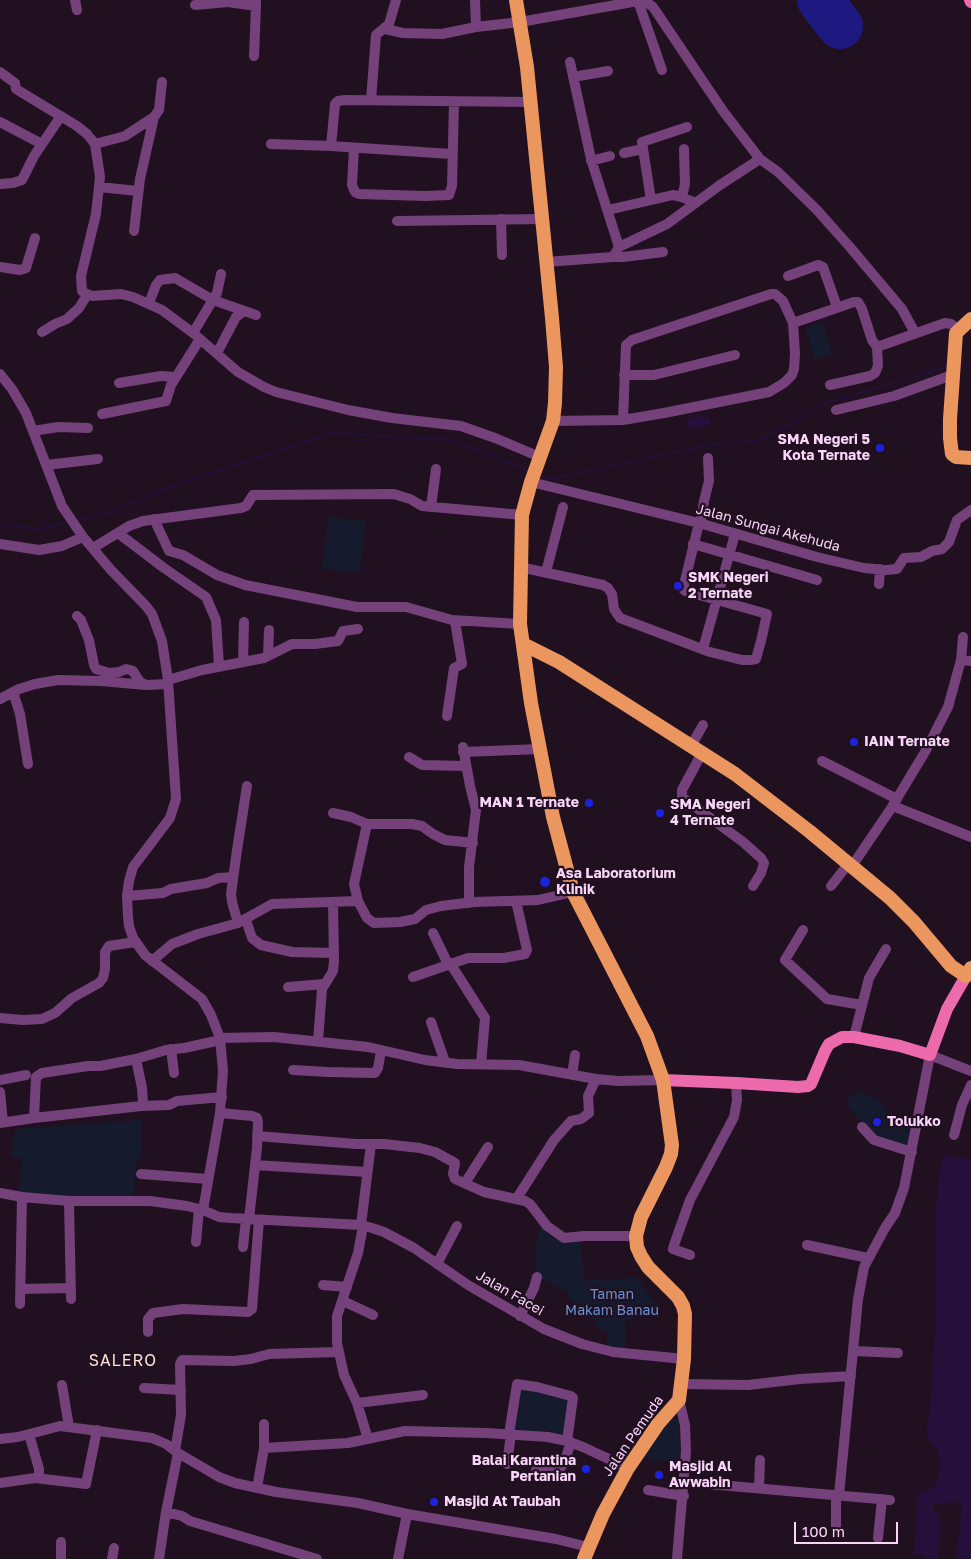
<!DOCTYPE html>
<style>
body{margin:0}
#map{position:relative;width:971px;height:1559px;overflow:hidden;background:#211020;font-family:"Golos Text",sans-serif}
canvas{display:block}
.scale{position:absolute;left:794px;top:1522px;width:104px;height:22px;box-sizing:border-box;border:2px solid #f9d5fa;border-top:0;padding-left:6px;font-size:15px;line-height:18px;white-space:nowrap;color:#f9d5fa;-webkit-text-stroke:4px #211020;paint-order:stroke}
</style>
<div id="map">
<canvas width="971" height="1559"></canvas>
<div class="scale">100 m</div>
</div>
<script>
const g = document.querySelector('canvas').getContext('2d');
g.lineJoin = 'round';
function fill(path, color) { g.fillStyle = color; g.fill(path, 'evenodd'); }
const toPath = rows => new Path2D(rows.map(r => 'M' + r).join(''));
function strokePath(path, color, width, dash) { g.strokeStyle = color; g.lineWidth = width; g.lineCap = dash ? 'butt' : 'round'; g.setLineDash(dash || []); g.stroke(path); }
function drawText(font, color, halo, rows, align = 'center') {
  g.font = font + ' "Golos Text",sans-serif'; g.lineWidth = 4.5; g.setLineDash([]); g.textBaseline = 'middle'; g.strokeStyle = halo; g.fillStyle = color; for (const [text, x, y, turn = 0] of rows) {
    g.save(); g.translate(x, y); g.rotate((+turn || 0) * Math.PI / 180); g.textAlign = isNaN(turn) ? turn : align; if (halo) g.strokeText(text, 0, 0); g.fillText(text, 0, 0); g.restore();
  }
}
fill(toPath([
 [823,322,832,355,815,360,805,327],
 [328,517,366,521,360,573,322,569],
 [857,1090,877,1099,883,1104,889,1114,901,1119,914,1120,910,1150,875,1137,865,1127,849,1107,845,1104,850,1095,855,1097],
 [141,1120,141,1158,136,1164,133,1202,52,1198,18,1191,23,1159,11,1157,15,1129],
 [540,1224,551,1237,564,1243,580,1241,585,1281,606,1278,606,1281,637,1277,659,1310,652,1314,625,1321,626,1351,606,1348,609,1333,595,1328,597,1321,588,1317,587,1311,577,1307,568,1295,568,1292,540,1278,536,1274,535,1251],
 [517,1385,569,1397,565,1437,511,1431],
 [674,1417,679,1421,680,1464,643,1457,671,1419]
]), '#161a2d');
fill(toPath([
 [702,416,710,418,711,424,697,429,688,428,687,419],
 [944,1154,971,1160,971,1559,925,1559,925,1555,914,1555,918,1492,929,1490,935,1485,937,1481,940,1466,938,1452,928,1439,926,1433,930,1408,936,1320,936,1208,940,1169]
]), '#25103b');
fill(toPath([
 [960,1502,962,1505,956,1559,937,1559,941,1527,940,1519,934,1510,934,1504]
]), '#211020');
strokePath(toPath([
 [959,365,971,364],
 [539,475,551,479,713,444,753,442,789,425,822,404,947,367],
 [76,520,105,514,186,481,332,433,452,440,530,471],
 [0,523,38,529,69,522]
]), '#25103b', 2);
strokePath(toPath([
 [820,0,840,26]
]), '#1e1980', 46);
strokePath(toPath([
 [75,0,77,10],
 [475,0,476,27],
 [638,1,662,70],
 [195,5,228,2,256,6,256,0],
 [385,29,403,33,442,34,476,27,520,22,638,1,646,2,653,7,723,111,760,159,778,172,816,209,849,246,902,309,915,333],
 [254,56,256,6],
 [570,62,591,159,619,247],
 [0,72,15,83,16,89,77,126,87,134,95,144,100,177,96,214,81,276,82,291,85,293,92,296,121,294,133,297,162,310,193,333,238,372,264,387,276,392,348,410,392,418,461,426,495,438,540,457],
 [573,77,608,71],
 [371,100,376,35,389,24,396,0],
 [0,122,42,144],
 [95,144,125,136,154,117,159,110,162,82],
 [271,144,331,146],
 [354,148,352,185,355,192,359,194,425,196,449,195,452,186,454,102],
 [624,153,643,149],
 [451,154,331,146,335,104,338,101,345,100,530,102],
 [591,161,610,156],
 [0,184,13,183,22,180,34,156,61,116],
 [99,187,138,191],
 [682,197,685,184,684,149],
 [651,200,642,142,687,127],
 [608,210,673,195,682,197,695,203],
 [501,219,502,255],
 [397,221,542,219],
 [134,231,140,179,154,117],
 [613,257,623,257,663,252],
 [546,262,613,257,619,247,667,224,720,185,760,159],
 [0,267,20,270,26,268,35,238],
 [788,276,818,265,823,267,837,307],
 [149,303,156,285,160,280,175,278,213,300,256,315],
 [42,332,55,324,67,319,79,308,87,295],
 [193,333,217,293,221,274],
 [217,353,236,317,244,311],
 [0,374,12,389,26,413,62,506,83,537,111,570,146,606,152,614,162,641,168,680,176,799,170,818,133,867,129,881,127,896,128,917,129,926,133,938,145,955,202,999,211,1015,220,1038,223,1071,220,1113,203,1210],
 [624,375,654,375,735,355],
 [119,383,161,376,176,377],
 [830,385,870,376,875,373,878,366,877,347],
 [836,410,894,396,952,375],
 [102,414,166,401,171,385,200,339],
 [623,420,626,345,632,340,771,294,775,294,783,301,793,323],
 [553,421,623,420,664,413,769,392,784,383,792,375,794,369,795,354,793,323,854,302,858,302,862,309,872,340,877,347,945,323,951,324,958,329],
 [33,431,58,427,88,428],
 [46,465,98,459],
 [531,482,699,523,817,557,864,568,886,570,897,569,904,558,921,557,932,551,942,549,949,542,957,520,971,510],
 [431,507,436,469],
 [154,519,169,551,183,555,217,575,245,585,357,607,406,607,452,620,520,624],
 [118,533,164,568,206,597,216,620,219,666],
 [0,544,39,550,62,546,83,537],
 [693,544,817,580],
 [93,548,129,526,143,521,241,508,246,506,253,495,394,494,410,499,422,506,522,515],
 [520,567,603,585,608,588,612,594,614,609,620,618,710,652,742,660,750,660,756,659,761,641,767,614,685,591,683,589,699,523,702,516,704,501,709,481,708,458],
 [546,572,563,507],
 [879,584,880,569],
 [77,616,81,620,89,640,94,665,96,669,109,673,119,672,126,669,130,670,133,671,140,682,146,685],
 [703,649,735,534],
 [268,656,269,630],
 [961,660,963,637],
 [243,662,244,622],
 [168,680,202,670,264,658,292,644,315,644,338,641,343,631,358,629],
 [13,692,20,714,28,764],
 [0,699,19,689,35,684,58,680,101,681,146,685,168,684],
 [447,716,454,668,462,664,455,621],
 [691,746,703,725],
 [463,747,470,786,476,810,469,867,469,903],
 [463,752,541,749],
 [702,753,682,790,682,797,743,842,761,858,764,863,761,873,753,886],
 [409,757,422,765,465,766],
 [822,761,897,799],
 [893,806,971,837],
 [333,813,351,817,367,824],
 [473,843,445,840,433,834,422,826,412,824,367,824,354,884,358,901,367,918,374,923,400,922,415,919,426,910,441,906,474,902,538,900,573,892],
 [852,866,890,810,925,752,948,707,961,660,971,661],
 [831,886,849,863],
 [127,896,163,893,171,889,207,883,218,878,233,877],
 [246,920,252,938,261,945,292,952,334,953],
 [238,923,232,902,231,894,237,850,247,786],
 [803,930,785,960,827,999,862,1005],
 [433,933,448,964],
 [152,961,172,944,198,934,238,923,272,904,358,901],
 [450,963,485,1018,481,1064],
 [413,977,468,958,504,958,525,954,527,950,516,901],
 [288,987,324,984],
 [0,1018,23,1020,42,1019,55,1013,72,998,99,983,103,978,105,969,105,952,109,946,135,942],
 [431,1022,445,1062],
 [854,1037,869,978,886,949],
 [220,1038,274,1037,368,1047,425,1060,457,1064,519,1065,596,1079,618,1081,663,1080],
 [318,1041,322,989,333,971,334,961,333,902],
 [171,1049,174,1073],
 [293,1070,328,1072,375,1073,378,1068,381,1051],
 [572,1075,575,1055],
 [0,1080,26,1075],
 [0,1092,3,1122],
 [141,1106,169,1105,177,1101,222,1097],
 [220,1113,252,1116,257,1118,258,1122,257,1148,249,1219],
 [34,1118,141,1106,143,1102,142,1088,136,1059],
 [0,1123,34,1118,36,1077,42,1073,88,1066,100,1066,136,1059,166,1050,184,1048,221,1040],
 [862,1127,874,1140,912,1152],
 [954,1135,962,1105,971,1085],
 [257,1136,356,1144,384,1144,420,1148,435,1152,455,1163,453,1174,455,1179,484,1192,525,1201,530,1204,547,1226,564,1238,584,1236,636,1236],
 [255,1165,367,1172],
 [141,1174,208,1179],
 [465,1183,488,1147],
 [0,1193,22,1197,69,1201,150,1201,187,1206,203,1210,219,1217,231,1218,361,1225,372,1228,384,1232,414,1248,468,1285,544,1329,582,1344,613,1352,684,1359],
 [517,1198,554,1140,571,1121,581,1119,589,1113,588,1096,596,1079],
 [69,1201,71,1299],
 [361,1225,371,1144],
 [363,1226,358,1253,337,1316,337,1343,344,1375,357,1403,368,1439],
 [196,1242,199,1209],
 [807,1245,868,1258],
 [243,1247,246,1219],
 [690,1255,673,1249,674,1245,690,1200,734,1117,737,1100,736,1083],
 [437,1264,457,1226],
 [323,1285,347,1287],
 [21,1289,71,1288],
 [343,1301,373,1315],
 [20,1304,22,1197],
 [520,1316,534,1288,537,1277],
 [148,1332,148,1319,153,1313,183,1309,248,1312,252,1309,259,1220],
 [854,1351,898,1353],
 [681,1384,748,1385,800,1379,851,1376],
 [62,1385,69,1427],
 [144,1388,181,1390],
 [357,1403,423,1395],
 [29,1434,39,1469,39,1478],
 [509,1434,517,1384,537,1387,571,1396,573,1398,567,1441],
 [0,1439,18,1437,60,1426,152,1438,166,1444,178,1453,219,1477,235,1483,276,1492,358,1503,407,1514,556,1539,588,1547],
 [264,1448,264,1424],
 [175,1451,181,1415,180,1364,182,1360,234,1361,251,1359,269,1354,338,1352],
 [507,1464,511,1434],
 [536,1470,556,1473,558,1472,564,1463,571,1442],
 [685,1482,890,1500],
 [0,1483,35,1478,86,1484,97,1430],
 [257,1488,264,1448,348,1443,405,1431,486,1433,548,1437,567,1441,583,1447,628,1468],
 [759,1488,760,1460],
 [648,1490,684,1496],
 [839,1495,858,1299,864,1267,885,1228,895,1213,904,1188,930,1055,971,1071],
 [166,1512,182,1516,190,1521,317,1559],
 [836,1530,836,1495],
 [878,1538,882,1499],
 [61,1542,61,1559],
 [112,1559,114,1548],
 [159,1559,166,1512,178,1453],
 [398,1559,407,1514],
 [677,1559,686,1451,685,1425,679,1400]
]), '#75417a', 10);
strokePath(toPath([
 [970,0,971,2],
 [663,1080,736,1083,798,1087,808,1086,811,1084,825,1051,829,1044,842,1037,854,1037,900,1046,930,1055,947,1009,966,976]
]), '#ed6aac', 12);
strokePath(toPath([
 [516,0,527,67,552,318,556,367,555,403,553,421,531,482,522,515,520,624,531,703,553,817,573,892,647,1036,663,1080,672,1145,671,1154,666,1167,641,1217,636,1236,637,1247,641,1256,648,1267,678,1297,683,1306,685,1314,684,1359,679,1400,658,1424,628,1468,603,1514,584,1559],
 [971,319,956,333,950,419,950,438,952,454,956,457,971,458],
 [523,644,559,662,735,774,809,831,890,898,914,922,951,966,966,976,971,968]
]), '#eb965f', 14);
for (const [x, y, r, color] of [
 [880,448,5,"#1b22e0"],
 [678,586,5,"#1b22e0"],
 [854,742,5,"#1b22e0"],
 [589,803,5,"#1b22e0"],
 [660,813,5,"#1b22e0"],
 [545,882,6,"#1b22e0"],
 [877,1122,5,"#1b22e0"],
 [586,1469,5,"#1b22e0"],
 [659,1475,5,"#1b22e0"],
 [434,1502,5,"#1b22e0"]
]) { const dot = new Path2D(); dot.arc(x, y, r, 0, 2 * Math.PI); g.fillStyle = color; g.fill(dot); strokePath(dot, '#211020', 2); }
drawText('bold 14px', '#f9d5fa', '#211020', [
 ["SMA Negeri 5",870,440,"right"],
 ["Kota Ternate",870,456,"right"],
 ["SMK Negeri",688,578],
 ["2 Ternate",688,594],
 ["IAIN Ternate",864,742],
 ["MAN 1 Ternate",579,803,"right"],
 ["SMA Negeri",670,805],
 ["4 Ternate",670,821],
 ["Asa Laboratorium",556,874],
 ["Klinik",556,890],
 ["Tolukko",887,1122],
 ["Balai Karantina",576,1461,"right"],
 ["Pertanian",576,1477,"right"],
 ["Masjid Al",669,1467],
 ["Awwabin",669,1483],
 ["Masjid At Taubah",444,1502]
], 'left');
drawText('14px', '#f9d5fa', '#211020', [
 ["Jalan Sungai Akehuda",768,528,15],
 ["Jalan Facei",510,1293,30],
 ["Jalan Pemuda",633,1436,-55]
]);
drawText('14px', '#6a92d1', '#211020', [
 ["Taman",612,1295],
 ["Makam Banau",612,1311]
]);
g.letterSpacing = '1px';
drawText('16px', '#fadfd7', '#211020', [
 ["SALERO",123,1361]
]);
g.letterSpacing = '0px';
</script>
